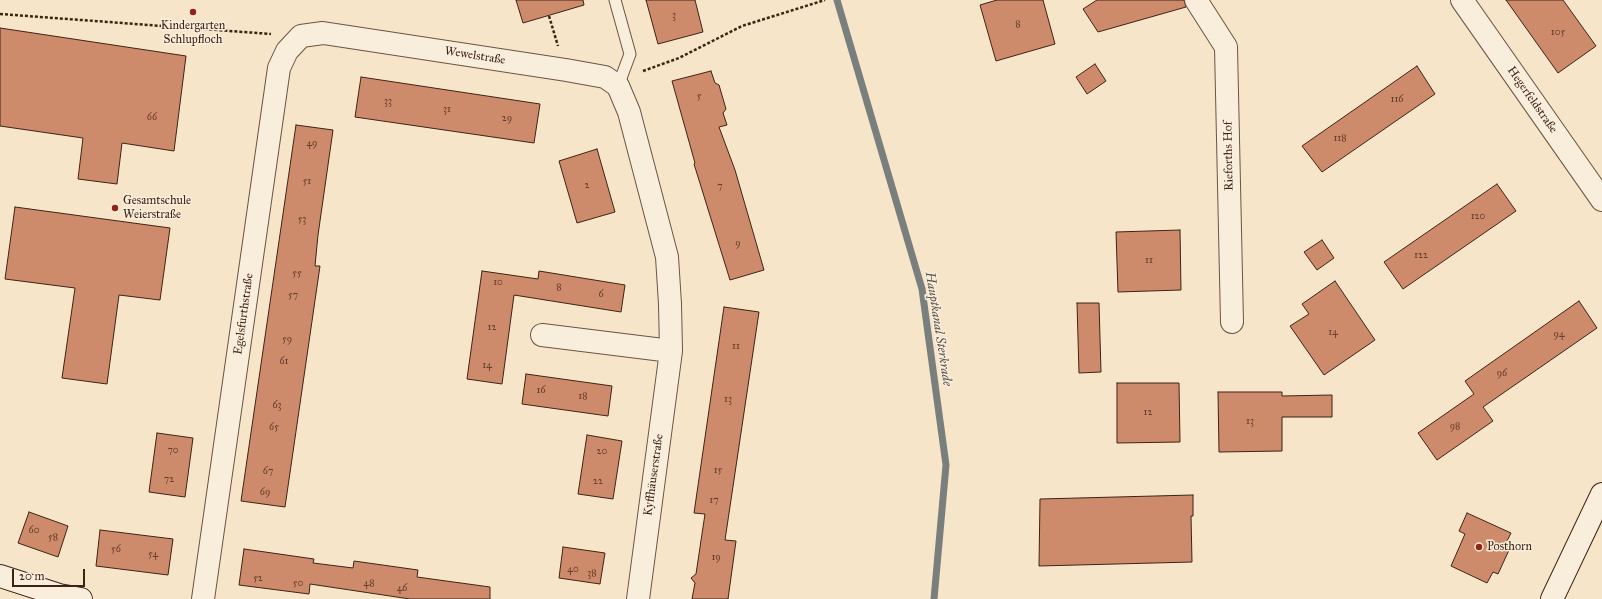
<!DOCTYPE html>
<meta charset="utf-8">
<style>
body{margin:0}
#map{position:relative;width:1602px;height:599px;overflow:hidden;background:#f6e5c9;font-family:"IM FELL Great Primer",serif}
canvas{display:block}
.scale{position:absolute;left:12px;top:569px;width:73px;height:18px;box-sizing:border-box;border:2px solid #3e2315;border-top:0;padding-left:5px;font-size:12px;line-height:14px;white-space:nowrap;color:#3e2315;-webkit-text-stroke:3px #f9eedc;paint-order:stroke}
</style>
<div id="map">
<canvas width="1602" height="599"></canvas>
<div class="scale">20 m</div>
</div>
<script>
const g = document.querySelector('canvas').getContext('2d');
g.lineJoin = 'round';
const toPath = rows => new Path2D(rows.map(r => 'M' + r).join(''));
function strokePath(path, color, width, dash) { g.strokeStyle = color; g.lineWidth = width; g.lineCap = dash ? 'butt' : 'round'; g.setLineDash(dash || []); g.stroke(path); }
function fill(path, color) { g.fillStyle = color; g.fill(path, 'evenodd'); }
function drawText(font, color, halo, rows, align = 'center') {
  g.font = font + ' "IM FELL Great Primer",serif'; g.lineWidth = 3; g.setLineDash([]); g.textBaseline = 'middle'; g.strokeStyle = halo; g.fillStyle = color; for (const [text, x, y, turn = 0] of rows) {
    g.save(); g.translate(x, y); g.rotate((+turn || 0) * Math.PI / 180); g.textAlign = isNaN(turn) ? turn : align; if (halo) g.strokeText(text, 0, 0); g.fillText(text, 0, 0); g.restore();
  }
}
strokePath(toPath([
 [837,0,922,289,946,465,934,599]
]), '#797f7c', 7);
const building = toPath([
 [516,0,583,0,584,5,523,23,516,0],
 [646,0,695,0,703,32,658,44,646,0],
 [997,0,1043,0,1055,44,996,61,980,5,997,0],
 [1097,0,1184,0,1186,7,1098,32,1083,9,1097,0],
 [1506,0,1563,0,1596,46,1558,73,1506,0],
 [0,28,186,56,174,151,122,143,117,184,78,179,83,138,0,126,0,28],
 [1095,64,1106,81,1087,94,1076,77,1095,64],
 [1417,66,1435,94,1322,172,1302,146,1417,66],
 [711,71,715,83,719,85,726,109,723,113,727,125,719,127,735,170,764,270,730,280,694,164,695,163,672,81,711,71],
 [361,77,540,104,534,143,355,117,361,77],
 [296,125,333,130,318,235,315,266,320,266,285,507,241,501,296,125],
 [597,149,615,212,577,223,559,161,597,149],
 [1497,184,1516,211,1403,289,1384,262,1497,184],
 [15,207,170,228,160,300,119,295,107,384,62,378,75,288,5,279,15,207],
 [1180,230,1181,290,1118,292,1116,232,1180,230],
 [1322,240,1334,258,1317,270,1304,252,1322,240],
 [482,271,538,279,539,271,625,285,621,312,514,295,502,384,467,379,482,271],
 [1335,281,1375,340,1324,375,1290,326,1309,314,1302,304,1335,281],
 [1579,301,1597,328,1483,407,1493,421,1437,460,1418,433,1474,394,1465,381,1579,301],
 [1077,303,1099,303,1101,372,1079,373,1077,303],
 [724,307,759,312,725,540,736,541,728,599,692,599,695,583,691,578,696,574,705,514,694,513,724,307],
 [526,374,612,386,608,416,522,404,526,374],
 [1117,383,1179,383,1180,442,1117,443,1117,383],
 [1218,392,1282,392,1282,396,1332,395,1332,417,1282,417,1282,451,1219,452,1218,392],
 [157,433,193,438,185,497,149,492,157,433],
 [587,435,622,441,613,499,578,494,587,435],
 [1193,495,1193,516,1191,516,1192,562,1039,566,1040,499,1193,495],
 [29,512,68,526,58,557,18,543,29,512],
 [1467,513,1511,533,1505,545,1510,548,1498,574,1493,572,1487,583,1451,566,1465,534,1459,531,1467,513],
 [100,530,173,539,168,575,96,566,100,530],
 [563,547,605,553,600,584,559,578,563,547],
 [244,549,314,559,313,563,353,568,354,561,418,570,417,577,490,587,490,599,410,599,310,584,309,594,239,585,244,549]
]);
fill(building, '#ce8b6b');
strokePath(building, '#3e2315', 1);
const lane = toPath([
 [615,0,630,54,618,86]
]);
const street = toPath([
 [1196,0,1226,47,1232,322],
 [1462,0,1602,200],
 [542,335,671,351],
 [203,599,279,68,287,51,301,36,323,33,566,70,605,77,618,86,629,112,667,257,670,304,671,351,638,599]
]);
const secondary = toPath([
 [0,576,59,595,81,599],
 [1552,599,1602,494]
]);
strokePath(lane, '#6c5442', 13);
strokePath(street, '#6c5442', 24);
strokePath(secondary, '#3e2315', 24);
strokePath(toPath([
 [0,14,271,34],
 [549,16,558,46],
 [643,71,679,58,742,26,825,0]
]), '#3e2315', 2.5, [3, 2]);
strokePath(lane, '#f9eedc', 11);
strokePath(street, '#f9eedc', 22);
strokePath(secondary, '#f9eedc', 22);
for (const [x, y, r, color] of [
 [193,12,4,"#8f2418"],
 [115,208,4,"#8f2418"],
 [1479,547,4,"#8f2418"]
]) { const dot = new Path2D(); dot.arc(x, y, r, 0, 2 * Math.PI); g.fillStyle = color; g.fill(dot); strokePath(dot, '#f9eedc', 1.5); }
drawText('10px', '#623d2a', null, [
 ["3",674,16],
 ["8",1018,25],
 ["105",1558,33],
 ["5",699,97],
 ["116",1397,100],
 ["33",388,102],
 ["31",447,110],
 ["66",152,118],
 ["29",507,119],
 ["118",1340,139],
 ["49",312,144],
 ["51",307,182],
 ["2",587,186],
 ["7",720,187],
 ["120",1478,217],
 ["53",302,220],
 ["9",738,244],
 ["122",1421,256],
 ["11",1149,261],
 ["55",297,274],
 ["10",498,283],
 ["8",559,288],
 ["6",601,295],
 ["57",293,296],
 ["12",492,328],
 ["14",1333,333],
 ["94",1559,335],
 ["59",287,340],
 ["11",736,347],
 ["61",284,362],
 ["14",487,366],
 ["96",1502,374],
 ["16",541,391],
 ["18",583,397],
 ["13",728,400],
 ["63",277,406],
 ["12",1148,413],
 ["13",1250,422],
 ["98",1455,427],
 ["65",274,428],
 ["70",173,451],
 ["20",602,452],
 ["15",718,471],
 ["67",268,472],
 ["72",169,480],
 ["22",598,482],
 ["69",265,493],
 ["17",714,501],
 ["60",34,531],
 ["58",53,538],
 ["56",116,550],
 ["54",153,555],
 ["19",716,558],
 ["40",573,570],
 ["38",592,574],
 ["52",258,579],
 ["50",298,584],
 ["48",369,584],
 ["46",402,589]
]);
drawText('12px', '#3e2315', '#f9eedc', [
 ["Kindergarten",193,26,"center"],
 ["Schlupfloch",193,40,"center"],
 ["Gesamtschule",123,201],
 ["Weierstraße",123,215],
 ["Posthorn",1487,547]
], 'left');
drawText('12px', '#3e2315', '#f9eedc', [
 ["Wewelstraße",475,56,9],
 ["Hegerfeldstraße",1532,100,55],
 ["Rieforths Hof",1229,156,-91],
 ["Egelsfurthstraße",244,314,-82],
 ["Kyffhäuserstraße",654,475,-82]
]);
drawText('italic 13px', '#5c5148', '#f9eedc', [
 ["Hauptkanal Sterkrade",938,329,81]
]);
</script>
